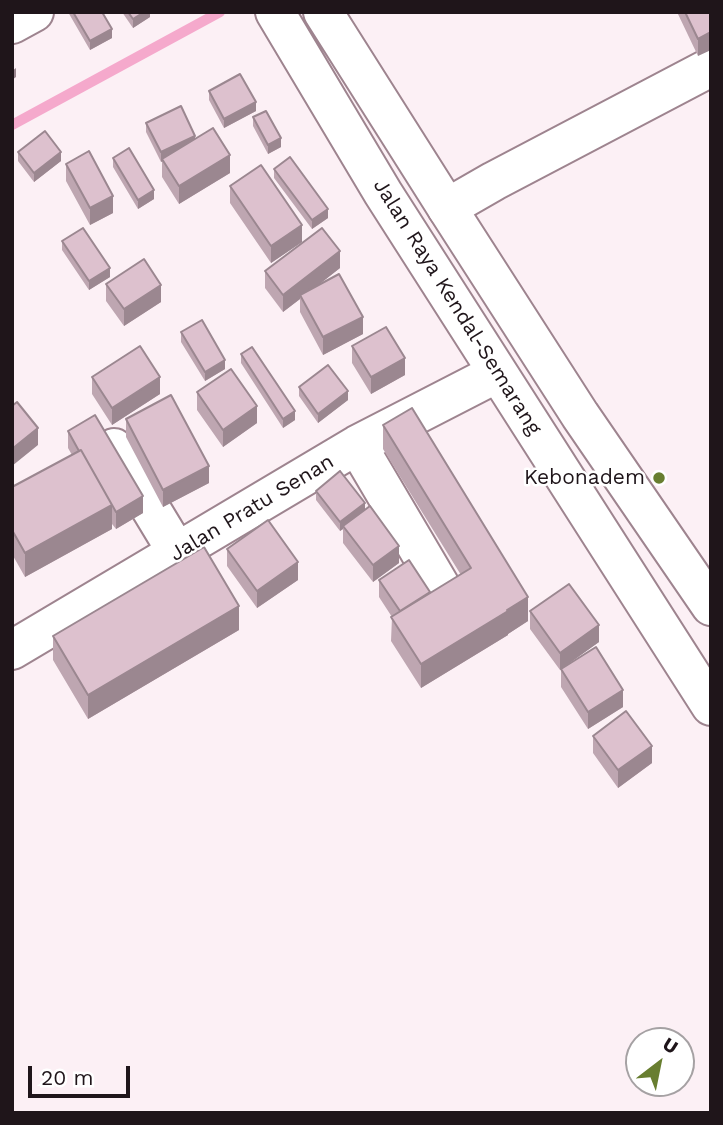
<!DOCTYPE html>
<style>
body{margin:0}
#map{position:relative;width:723px;height:1125px;overflow:hidden;background:#fcf0f5;font-family:"Work Sans",sans-serif}
canvas{display:block}
.frame{position:absolute;inset:0;border:14px solid #1f151a;pointer-events:none}
.north{position:absolute;left:625px;top:1027px;width:70px;height:70px;box-sizing:border-box;background:#fff;border:2px solid #a5a1a3;border-radius:50%;rotate:32deg;font-size:19px;font-weight:700;line-height:28px;text-align:center;color:#1f151a}
.north::after{content:'';display:block;margin:auto;width:24px;height:32px;background:#687e30;clip-path:polygon(50% 0,100% 100%,50% 72%,0 100%)}
.scale{position:absolute;left:28px;top:1066px;width:102px;height:32px;box-sizing:border-box;border:4px solid #1f151a;border-top:0;padding-left:9px;font-size:21px;line-height:24px;white-space:nowrap;color:#1f151a;-webkit-text-stroke:5px #fff;paint-order:stroke}
</style>
<div id="map">
<canvas width="723" height="1125"></canvas>
<div class="frame"></div>
<div class="north">U</div>
<div class="scale">20 m</div>
</div>
<script>
const g = document.querySelector('canvas').getContext('2d');
g.lineJoin = 'round';
const toPath = rows => new Path2D(rows.map(r => 'M' + r).join(''));
function strokePath(path, color, width, dash) { g.strokeStyle = color; g.lineWidth = width; g.lineCap = dash ? 'butt' : 'round'; g.setLineDash(dash || []); g.stroke(path); }
function fill(path, color) { g.fillStyle = color; g.fill(path, 'evenodd'); }
function drawText(font, color, halo, rows, align = 'center') {
  g.font = font + ' "Work Sans",sans-serif'; g.lineWidth = 5; g.setLineDash([]); g.textBaseline = 'middle'; g.strokeStyle = halo; g.fillStyle = color; for (const [text, x, y, turn = 0] of rows) {
    g.save(); g.translate(x, y); g.rotate((+turn || 0) * Math.PI / 180); g.textAlign = isNaN(turn) ? turn : align; if (halo) g.strokeText(text, 0, 0); g.fillText(text, 0, 0); g.restore();
  }
}
strokePath(toPath([
 [12,125,220,12]
]), '#f5a9cc', 10);
const minor = toPath([
 [12,24,34,12],
 [447,208,494,181,711,67],
 [357,445,443,591],
 [114,448,177,552],
 [12,650,357,445,497,373]
]);
const highway = toPath([
 [275,12,383,193,711,706],
 [323,12,447,208,580,415,711,606]
]);
strokePath(minor, '#9e848f', 42);
strokePath(highway, '#9e848f', 42);
strokePath(minor, '#fff', 38);
strokePath(highway, '#fff', 38);
fill(toPath([
 [68,12,102,12,112,38,90,50],
 [122,12,150,12,150,17,133,28],
 [677,12,711,12,698,56],
 [209,91,256,111,224,128,209,100],
 [253,117,281,147,268,154,253,126],
 [146,123,195,139,230,173,179,204,162,177,162,161,161,162,146,132],
 [18,152,61,161,34,182,18,161],
 [113,158,154,199,138,209,113,167],
 [66,164,113,213,90,225,66,181],
 [274,169,328,218,312,229,274,178],
 [230,186,302,242,271,263,230,203],
 [62,241,110,277,89,290,62,250],
 [340,268,318,285,363,334,323,355,300,312,300,299,283,312,265,288,265,271],
 [106,284,161,302,124,326,106,301],
 [181,332,225,369,205,381,181,342],
 [352,346,405,375,371,394,352,363],
 [241,354,295,420,283,428,241,363],
 [92,377,160,394,112,425,92,394],
 [299,387,348,400,318,423,299,396],
 [197,392,257,423,223,447,197,410],
 [126,419,209,483,163,507,126,437],
 [383,425,528,621,508,634,508,635,421,688,391,641,392,617,379,597,379,580,430,594,461,575,383,449],
 [68,431,143,513,116,529,112,524,112,529,25,577,12,554,12,487,72,455,68,448],
 [316,491,365,510,399,563,373,582,343,543,343,529,340,531,316,500],
 [227,549,298,580,257,608,227,566],
 [530,611,599,642,561,669,623,707,588,729,561,687,561,669,560,670,530,629],
 [239,630,88,719,53,660,53,636],
 [593,736,652,763,618,788,593,753]
]), '#bea6b1');
fill(toPath([
 [144,12,150,12,150,17,133,28,133,19],
 [112,29,112,38,90,50,90,41],
 [711,32,711,50,698,56,698,39],
 [16,68,16,77,12,80,12,71],
 [256,102,256,111,224,128,224,119],
 [195,136,195,145,161,162,161,152],
 [281,138,281,147,268,154,268,145],
 [61,152,61,161,34,182,34,173],
 [230,155,230,173,179,204,179,186],
 [154,190,154,199,138,209,138,200],
 [113,196,113,213,90,225,90,208],
 [328,209,328,218,312,229,312,220],
 [302,225,302,242,271,263,271,246],
 [340,251,340,268,302,298,300,295,300,299,283,312,283,295],
 [110,268,110,277,89,290,89,281],
 [161,285,161,302,124,326,124,309],
 [363,317,363,334,323,355,323,337],
 [405,358,405,375,371,394,371,377],
 [225,360,225,369,205,381,205,372],
 [160,377,160,394,112,425,112,408],
 [348,391,348,400,318,423,318,414],
 [257,406,257,423,223,447,223,430],
 [295,411,295,420,283,428,283,419],
 [38,428,38,445,12,466,12,449],
 [209,466,209,483,163,507,163,490],
 [143,496,143,513,116,529,116,512],
 [365,503,365,512,343,526,343,529,340,531,340,522],
 [112,505,112,529,25,577,25,553],
 [399,546,399,563,373,582,373,565],
 [298,562,298,580,257,608,257,591],
 [528,597,528,621,508,634,508,635,421,688,421,664],
 [239,606,239,630,88,719,88,695],
 [599,625,599,642,560,670,560,653],
 [623,690,623,707,588,729,588,712],
 [652,746,652,763,618,788,618,770]
]), '#9b8790');
const building = toPath([
 [73,12,102,12,112,29,90,41,73,12],
 [128,12,144,12,133,19,128,12],
 [685,12,711,12,711,32,698,39,685,12],
 [240,74,256,102,224,119,209,91,240,74],
 [181,106,195,136,161,152,146,123,181,106],
 [266,111,281,138,268,145,253,117,266,111],
 [213,128,230,155,179,186,162,159,213,128],
 [45,131,61,152,34,173,18,152,45,131],
 [129,148,154,190,138,200,113,158,129,148],
 [89,151,113,196,90,208,66,164,89,151],
 [290,157,328,209,312,220,274,169,290,157],
 [261,165,302,225,271,246,230,186,261,165],
 [83,228,110,268,89,281,62,241,83,228],
 [322,228,340,251,283,295,265,271,322,228],
 [144,259,161,285,124,309,106,284,144,259],
 [339,274,363,317,323,337,300,295,339,274],
 [202,320,225,360,205,372,181,332,202,320],
 [386,327,405,358,371,377,352,346,386,327],
 [140,346,160,377,112,408,92,377,140,346],
 [252,347,295,411,283,419,241,354,252,347],
 [328,365,348,391,318,414,299,387,328,365],
 [231,369,257,406,223,430,197,392,231,369],
 [171,395,209,466,163,490,126,419,171,395],
 [17,402,38,428,12,449,12,406,17,402],
 [412,408,528,597,507,610,508,611,421,664,391,617,471,568,383,425,412,408],
 [95,415,143,496,116,512,81,450,79,451,68,431,95,415],
 [81,450,112,505,25,553,12,530,12,487,81,450],
 [340,471,365,503,340,522,316,491,340,471],
 [370,506,399,546,373,565,343,526,370,506],
 [268,520,298,562,257,591,227,549,268,520],
 [204,547,239,606,88,695,53,636,204,547],
 [409,560,430,592,400,611,379,580,409,560],
 [569,584,599,625,560,653,530,611,569,584],
 [596,647,623,690,588,712,561,669,596,647],
 [626,711,652,746,618,770,593,736,626,711]
]);
fill(building, '#ddc1ce');
strokePath(building, '#9b8790', 2);
for (const [x, y, r, color] of [
 [659,478,7,"#687e30"]
]) { const dot = new Path2D(); dot.arc(x, y, r, 0, 2 * Math.PI); g.fillStyle = color; g.fill(dot); strokePath(dot, '#fff', 2.5); }
drawText('21px', '#1f151a', '#fff', [
 ["Jalan Raya Kendal-Semarang",457,307,58],
 ["Jalan Pratu Senan",252,508,-31]
]);
drawText('21px', '#1f151a', '#fff', [
 ["Kebonadem",645,478]
], 'right');
</script>
